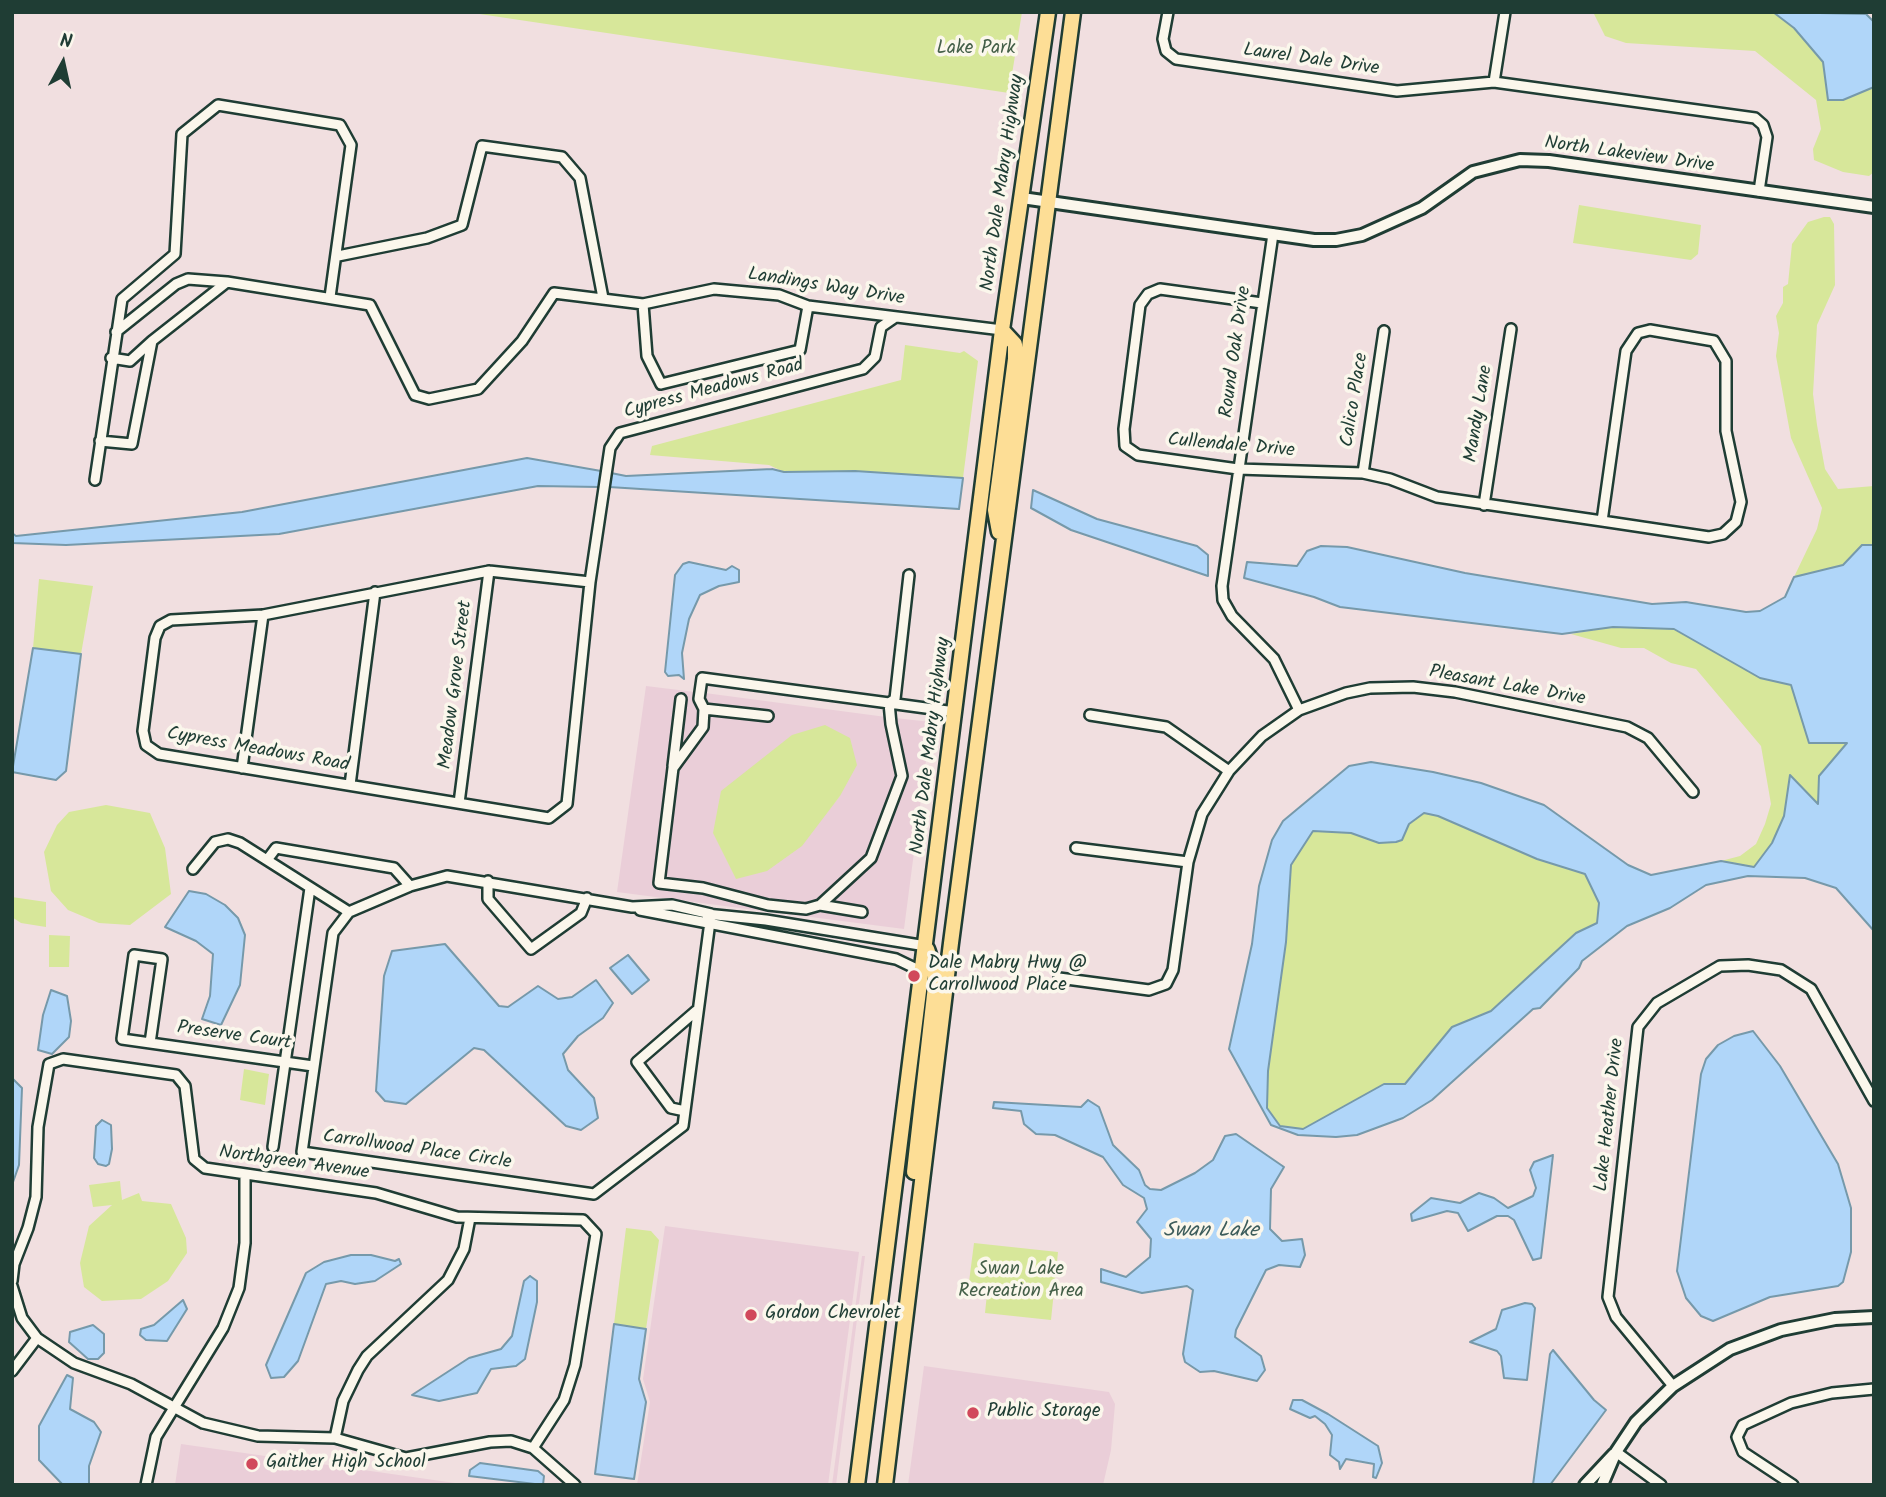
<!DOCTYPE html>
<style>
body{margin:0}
#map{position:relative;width:1886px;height:1497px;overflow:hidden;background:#f1dfe0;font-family:Kalam,sans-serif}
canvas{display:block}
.frame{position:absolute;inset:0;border:14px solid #1f3d34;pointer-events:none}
.north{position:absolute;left:28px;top:28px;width:70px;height:70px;-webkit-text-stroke:5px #fbf7ec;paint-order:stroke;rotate:8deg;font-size:19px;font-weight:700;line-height:28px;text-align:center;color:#1f3d34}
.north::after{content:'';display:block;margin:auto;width:24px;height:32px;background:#1f3d34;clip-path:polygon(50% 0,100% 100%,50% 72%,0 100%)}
</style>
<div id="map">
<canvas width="1886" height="1497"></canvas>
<div class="frame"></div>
<div class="north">N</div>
</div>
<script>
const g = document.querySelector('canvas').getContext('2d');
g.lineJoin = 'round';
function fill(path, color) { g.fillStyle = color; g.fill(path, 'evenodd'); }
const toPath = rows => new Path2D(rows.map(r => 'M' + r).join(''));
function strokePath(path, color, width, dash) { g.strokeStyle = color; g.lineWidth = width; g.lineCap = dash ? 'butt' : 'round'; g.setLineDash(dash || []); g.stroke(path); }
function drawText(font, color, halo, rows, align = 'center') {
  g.font = font + ' Kalam,sans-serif'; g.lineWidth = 7; g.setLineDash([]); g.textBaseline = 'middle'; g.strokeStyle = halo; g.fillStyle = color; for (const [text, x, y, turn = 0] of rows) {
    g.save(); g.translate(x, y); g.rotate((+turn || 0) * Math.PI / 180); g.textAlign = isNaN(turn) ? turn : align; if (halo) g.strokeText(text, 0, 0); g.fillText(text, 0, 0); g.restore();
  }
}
fill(toPath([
 [646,686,695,692,695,702,700,710,698,725,680,750,686,694,677,693,655,882,659,888,703,893,763,911,617,892],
 [705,693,886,717,897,776,867,855,818,901,806,904,769,899,705,883,665,878,678,770,706,730,709,715,772,721,773,711,707,704],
 [721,791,840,796,823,816],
 [895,718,931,722,904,929,772,912,806,914,820,911,866,917,867,907,831,902,875,860,907,778],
 [665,1226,859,1252,828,1485,637,1485,650,1402,643,1379],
 [862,1256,865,1256,836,1485,832,1485],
 [924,1366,1109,1392,1115,1404,1111,1450,1103,1485,908,1485],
 [181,1444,469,1485,175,1485]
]), '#eaced8');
fill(toPath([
 [466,12,1022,12,1009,93],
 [1593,12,1773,12,1794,28,1823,62,1843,100,1874,87,1874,172,1869,176,1843,172,1814,160,1813,149,1821,129,1816,100,1755,51,1626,43,1605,36],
 [1579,205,1701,225,1698,254,1691,260,1573,243],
 [1824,217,1830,217,1834,224,1835,285,1817,325,1813,394,1817,425,1825,469,1838,489,1874,486,1874,545,1862,545,1843,565,1794,577,1817,529,1822,508,1791,438,1776,356,1779,333,1776,316,1783,303,1783,287,1788,284,1792,244,1808,222],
 [905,345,960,353,964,351,978,361,963,478,855,471,784,472,769,465,650,455,652,446,901,380],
 [39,579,93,586,81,654,33,648],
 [1613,627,1674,629,1760,678,1791,685,1809,743,1847,742,1819,776,1818,805,1790,775,1784,816,1772,843,1754,867,1721,861,1740,856,1756,844,1765,824,1771,804,1761,746,1696,669,1671,663,1644,648,1621,648,1571,634],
 [825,725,850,738,857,765,840,796,802,846,767,871,736,879,713,833,721,791,792,735],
 [106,805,150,813,165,848,171,894,130,925,99,923,68,910,51,891,44,852,57,825,69,812],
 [1424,813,1438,816,1537,859,1585,874,1599,903,1597,923,1576,933,1491,1011,1452,1027,1404,1084,1384,1084,1303,1129,1280,1126,1267,1108,1268,1071,1286,942,1291,865,1313,831,1351,833,1379,843,1402,840,1409,824],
 [12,897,46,902,46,927,21,923,12,917],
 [49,935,70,936,69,967,49,967],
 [244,1069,269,1074,265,1105,240,1100],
 [120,1181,122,1200,139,1193,142,1201,171,1204,186,1238,187,1253,168,1281,141,1299,102,1301,84,1287,80,1263,89,1226,112,1205,93,1207,89,1185],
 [626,1228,651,1231,659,1240,646,1329,614,1324],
 [974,1243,1058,1252,1051,1320,985,1313,988,1284,969,1282]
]), '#d7e79a');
const water = toPath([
 [1773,12,1866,14,1874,22,1874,87,1843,100,1828,100,1823,62,1794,28,1773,12],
 [527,458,601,471,599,487,538,486,279,534,66,545,12,543,12,533,16,536,242,512,527,458],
 [772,469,784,472,855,471,963,478,959,509,609,487,611,473,626,476,772,469],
 [1033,490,1097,519,1197,546,1208,555,1208,576,1071,530,1031,508,1033,490],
 [1862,545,1874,545,1874,931,1836,888,1805,878,1748,876,1706,885,1670,908,1627,926,1582,961,1579,968,1540,1008,1533,1009,1432,1100,1403,1118,1357,1135,1336,1137,1298,1135,1271,1125,1229,1049,1252,944,1259,886,1272,840,1283,821,1349,766,1371,762,1433,772,1481,783,1544,805,1628,865,1651,875,1721,861,1754,867,1772,843,1784,816,1790,775,1818,804,1819,776,1847,743,1809,743,1791,685,1760,678,1674,629,1613,627,1562,634,1340,607,1314,597,1244,578,1247,562,1297,566,1307,551,1321,546,1347,547,1465,573,1652,604,1686,602,1746,612,1760,611,1785,597,1794,577,1843,565,1862,545],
 [1424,813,1438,816,1537,859,1585,874,1599,903,1597,923,1576,933,1491,1011,1452,1027,1405,1084,1384,1084,1303,1129,1280,1126,1267,1108,1268,1071,1286,942,1291,865,1313,831,1351,833,1379,843,1396,842,1402,840,1409,824,1424,813],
 [689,562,726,570,732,566,739,570,739,582,719,586,700,595,689,619,682,653,684,679,679,675,668,676,665,672,675,575,683,564,689,562],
 [33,648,81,654,66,771,56,780,12,772,33,648],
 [189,891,206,894,225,905,238,918,245,935,240,985,221,1025,202,1019,210,996,213,954,196,941,165,927,189,891],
 [445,944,499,1006,508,1007,538,986,558,999,572,997,596,980,613,1003,603,1018,578,1036,563,1054,568,1070,594,1098,598,1118,581,1130,566,1126,484,1050,474,1048,406,1104,385,1101,376,1091,384,976,392,951,445,944],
 [628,955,649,980,632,994,610,968,628,955],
 [51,990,67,996,71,1021,69,1037,52,1054,38,1050,43,1015,51,990],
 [1753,1031,1780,1066,1838,1164,1851,1208,1851,1252,1843,1282,1838,1286,1770,1297,1713,1321,1701,1316,1686,1298,1677,1271,1701,1074,1706,1059,1718,1045,1734,1036,1753,1031],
 [13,1079,22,1088,19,1165,12,1185,13,1079],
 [1088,1100,1099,1107,1113,1145,1139,1170,1145,1185,1150,1189,1161,1190,1195,1173,1213,1160,1225,1136,1236,1134,1284,1167,1271,1189,1270,1229,1282,1241,1302,1239,1305,1255,1300,1267,1279,1265,1266,1270,1236,1330,1235,1337,1261,1356,1265,1370,1257,1381,1214,1371,1200,1372,1185,1362,1183,1354,1193,1290,1187,1286,1142,1293,1101,1282,1101,1269,1126,1277,1150,1257,1151,1239,1137,1222,1147,1209,1144,1198,1123,1185,1103,1157,1055,1135,1036,1134,1024,1124,1021,1111,993,1108,994,1102,1081,1107,1088,1100],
 [102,1120,111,1125,112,1149,109,1164,106,1166,98,1164,94,1158,96,1126,102,1120],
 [1553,1155,1541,1258,1533,1260,1514,1220,1508,1216,1497,1216,1468,1231,1458,1213,1447,1211,1412,1221,1411,1214,1431,1198,1460,1203,1479,1193,1494,1198,1508,1208,1533,1196,1536,1188,1530,1170,1534,1162,1553,1155],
 [351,1255,371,1255,395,1261,399,1259,401,1264,375,1281,355,1284,341,1281,326,1284,298,1361,284,1377,271,1378,266,1365,306,1273,324,1262,351,1255],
 [530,1276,537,1281,537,1302,525,1359,516,1366,491,1369,477,1393,439,1401,412,1395,469,1358,501,1349,512,1336,524,1281,530,1276],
 [183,1300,187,1309,167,1341,146,1340,140,1335,141,1329,154,1325,183,1300],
 [1525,1303,1532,1304,1535,1308,1527,1380,1504,1378,1501,1356,1497,1351,1470,1342,1496,1329,1502,1310,1525,1303],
 [614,1324,646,1329,639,1379,646,1402,634,1479,595,1474,614,1324],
 [93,1325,104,1334,104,1353,98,1359,88,1359,69,1342,70,1332,93,1325],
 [1553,1350,1594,1400,1606,1410,1550,1485,1533,1485,1550,1354,1553,1350],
 [67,1375,73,1378,70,1409,94,1422,101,1432,89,1466,89,1485,63,1485,39,1460,39,1426,67,1375],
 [1293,1400,1302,1400,1328,1414,1378,1446,1382,1463,1376,1478,1373,1477,1374,1464,1346,1459,1340,1469,1339,1462,1330,1455,1332,1435,1325,1424,1315,1416,1310,1418,1290,1409,1293,1400],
 [480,1463,538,1471,544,1476,543,1485,469,1476,470,1470,480,1463]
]);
fill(water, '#b0d6f9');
strokePath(water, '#7699aa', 2);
const minor = toPath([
 [1168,12,1163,39,1166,51,1176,59,1397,91,1494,82,1755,118,1763,125,1767,137,1759,191],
 [1494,82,1505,12],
 [1273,234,1222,586,1223,600,1232,616,1274,659,1299,710],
 [338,256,427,238,462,225,482,146,562,157,580,178,603,298],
 [1262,303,1160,289,1148,294,1140,305,1124,429,1125,446,1138,455,1238,469,1363,473,1390,479,1437,497,1602,521],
 [643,304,647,356,661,384,800,350,808,306],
 [1650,330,1714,341,1726,361,1726,431,1741,502,1736,522,1723,534,1709,537,1602,521,1626,351,1638,333,1650,330],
 [116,332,176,284,188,279,227,282],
 [111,358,130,361,152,341],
 [100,441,132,444,152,341,227,282,370,305,415,395,429,399,478,389,522,341,554,293,643,304,714,289,779,295,808,306,1002,330],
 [1363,473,1384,331],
 [95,480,122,299,175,254,182,134,218,105,340,125,351,145,330,297],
 [1484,505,1511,329],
 [590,582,489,571,263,615,171,620,160,626,155,638,143,731,146,745,159,754,549,818,567,804,590,582,610,448,620,433,863,369,875,357,881,327,894,318],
 [704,709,699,699,702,678,889,703,895,699,909,575],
 [1090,715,1166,727,1229,771],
 [768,716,704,709,703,727,673,768,659,883,703,888,768,905,806,909,820,905],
 [673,766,681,699],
 [242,768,263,615],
 [350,785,375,592],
 [459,803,489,571],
 [1076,848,1188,862],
 [267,860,276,848,394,868,410,886],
 [193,869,215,842,228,839,240,843,349,912],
 [447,876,632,907,672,905,711,914,683,1126,594,1194,302,1152,333,933,349,912,410,886,447,876],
 [488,881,488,899,531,949,581,913,587,898],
 [640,910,896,959,923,972],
 [862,912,820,905,871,858,902,776,891,724,889,703,955,712],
 [706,914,766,920,926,946],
 [1059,978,1149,990,1166,984,1173,970,1188,862,1202,814,1229,771,1262,736,1299,710,1346,693,1370,688,1413,687,1455,692,1627,727,1648,738,1693,792],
 [150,1043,162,959,134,955,122,1039,313,1066],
 [685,1111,671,1108,637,1062,696,1011],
 [273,1147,310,888],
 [12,1281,14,1264,28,1228,36,1197,38,1127,49,1064,63,1059,176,1075,185,1086,194,1159,205,1168,376,1193,457,1217,583,1220,596,1234,575,1365,564,1400,533,1448],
 [12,1286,22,1318,37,1338,74,1363,131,1384,203,1423,258,1436,335,1438,406,1458,490,1442,511,1441,533,1448,575,1485],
 [12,1371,37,1338],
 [1673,1386,1616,1317,1608,1297,1638,1027,1657,1003,1720,966,1748,965,1781,970,1811,989,1874,1101],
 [335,1438,343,1401,358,1370,367,1356,448,1280,464,1249,470,1218],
 [1616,1452,1661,1485],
 [146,1485,156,1437,223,1328,239,1288,245,1243,245,1175],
 [1793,1485,1743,1452,1737,1437,1743,1425,1791,1403,1832,1393,1874,1389]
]);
const tertiary = toPath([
 [1022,198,1314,240,1336,240,1362,235,1422,208,1473,172,1520,160,1549,161,1874,207],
 [1585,1485,1614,1454],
 [1602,1485,1616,1452,1636,1422,1673,1386,1730,1349,1781,1330,1835,1319,1874,1317]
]);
const primary = toPath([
 [999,532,995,510,1015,359,1015,344,1002,330],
 [914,1172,935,986,935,972,927,949],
 [857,1485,1002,330,1048,12],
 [885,1485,951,943,1073,12]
]);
strokePath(minor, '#1f3d34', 14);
strokePath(tertiary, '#1f3d34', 16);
strokePath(primary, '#1f3d34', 19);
strokePath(minor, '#fbf7ec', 9);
strokePath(tertiary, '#fbf7ec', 10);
strokePath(primary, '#fdde96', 14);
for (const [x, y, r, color] of [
 [914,976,7,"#d1495b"],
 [751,1315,7,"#d1495b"],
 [973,1413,7,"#d1495b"],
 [252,1464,7,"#d1495b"]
]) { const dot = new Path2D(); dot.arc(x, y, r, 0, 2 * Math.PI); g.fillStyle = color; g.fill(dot); strokePath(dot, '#fbf7ec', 2.5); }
drawText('19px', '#445f48', '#fbf7ec', [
 ["Lake Park",976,50],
 ["Swan Lake",1021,1271],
 ["Recreation Area",1021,1293]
]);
drawText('19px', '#1f3d34', '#fbf7ec', [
 ["Laurel Dale Drive",1311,61,8],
 ["North Lakeview Drive",1629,156,8],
 ["North Dale Mabry Highway",1004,183,-82],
 ["Landings Way Drive",826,288,9],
 ["Round Oak Drive",1237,352,-82],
 ["Cypress Meadows Road",714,390,-15],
 ["Calico Place",1356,400,-81],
 ["Mandy Lane",1480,414,-81],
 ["Cullendale Drive",1231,447,5],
 ["Meadow Grove Street",457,685,-83],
 ["Pleasant Lake Drive",1507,687,10],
 ["North Dale Mabry Highway",932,746,-83],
 ["Cypress Meadows Road",258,751,10],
 ["Preserve Court",234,1037,8],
 ["Lake Heather Drive",1611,1115,-84],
 ["Carrollwood Place Circle",417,1151,8],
 ["Northgreen Avenue",294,1164,8]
]);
drawText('19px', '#1f3d34', '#fbf7ec', [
 ["Dale Mabry Hwy @",928,965],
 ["Carrollwood Place",928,987],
 ["Gordon Chevrolet",765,1315],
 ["Public Storage",987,1413],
 ["Gaither High School",266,1464]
], 'left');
drawText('italic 21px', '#3c5c5b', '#fbf7ec', [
 ["Swan Lake",1211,1232]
]);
</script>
